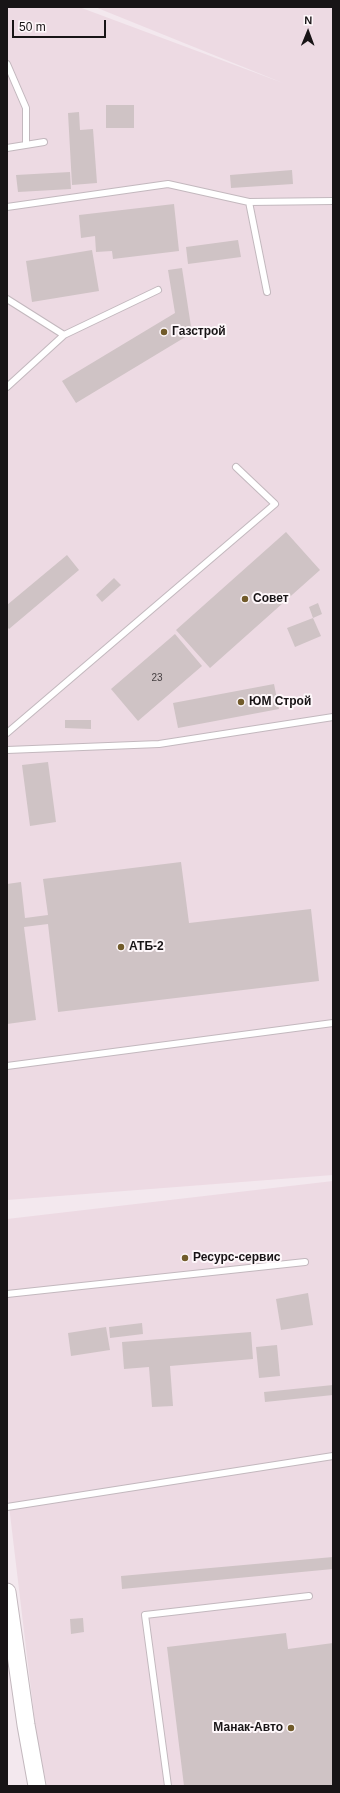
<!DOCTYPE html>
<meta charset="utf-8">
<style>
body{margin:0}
#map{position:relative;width:340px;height:1793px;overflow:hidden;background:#f3e8ee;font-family:Arial,sans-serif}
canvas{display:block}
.frame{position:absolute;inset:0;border:8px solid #181416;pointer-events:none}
.north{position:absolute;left:288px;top:12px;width:40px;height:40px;-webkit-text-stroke:3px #fef7fa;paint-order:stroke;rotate:1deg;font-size:11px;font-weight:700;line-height:16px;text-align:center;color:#181416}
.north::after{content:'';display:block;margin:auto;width:14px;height:18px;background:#181416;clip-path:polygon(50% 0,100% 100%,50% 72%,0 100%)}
.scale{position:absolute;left:12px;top:20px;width:94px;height:18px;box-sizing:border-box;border:2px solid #181416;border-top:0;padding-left:5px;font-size:12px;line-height:14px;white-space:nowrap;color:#181416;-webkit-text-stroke:3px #fef7fa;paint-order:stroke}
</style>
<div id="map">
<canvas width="340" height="1793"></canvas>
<div class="frame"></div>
<div class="north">N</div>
<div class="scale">50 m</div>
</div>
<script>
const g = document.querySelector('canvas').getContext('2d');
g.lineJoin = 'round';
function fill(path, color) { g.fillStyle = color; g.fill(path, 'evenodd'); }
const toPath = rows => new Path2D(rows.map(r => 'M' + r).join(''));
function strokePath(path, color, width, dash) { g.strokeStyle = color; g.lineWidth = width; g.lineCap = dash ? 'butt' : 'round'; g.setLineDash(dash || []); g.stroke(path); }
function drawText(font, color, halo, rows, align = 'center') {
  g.font = font + ' Arial,sans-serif'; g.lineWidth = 4; g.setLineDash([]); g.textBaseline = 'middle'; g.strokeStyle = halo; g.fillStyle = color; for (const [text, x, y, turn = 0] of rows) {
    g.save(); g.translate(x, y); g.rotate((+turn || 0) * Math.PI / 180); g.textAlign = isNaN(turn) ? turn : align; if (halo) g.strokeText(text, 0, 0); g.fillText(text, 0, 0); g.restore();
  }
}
fill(toPath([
 [7,7,79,7,283,83,95,7,333,7,333,1175,7,1200],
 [333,1181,333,1786,47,1786,37,1740,7,1489,7,1219]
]), '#eddae3');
fill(toPath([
 [106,105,134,105,134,128,106,128],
 [79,112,80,130,93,129,97,183,72,185,68,113],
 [292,170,293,184,231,188,230,175],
 [70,172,71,189,18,192,16,175],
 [174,204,179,251,113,259,112,251,96,252,95,236,81,238,79,215],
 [238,240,241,257,188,264,186,247],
 [92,250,99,291,32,302,26,261],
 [182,268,192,333,76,403,62,381,175,313,168,270],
 [286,532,320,570,210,668,176,630],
 [67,555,79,570,9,629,7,627,7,605],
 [114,578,121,585,102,602,96,595],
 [318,603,322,614,313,618,309,607],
 [313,618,321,636,295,647,287,628],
 [175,634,202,666,138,721,111,689],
 [274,684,279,709,178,728,173,703],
 [65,720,91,720,91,729,65,728],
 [48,762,56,822,30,826,22,765],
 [181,862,189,923,311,909,319,981,58,1012,48,924,24,927,36,1020,7,1024,7,884,21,882,25,918,48,915,43,879],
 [308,1293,313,1325,281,1330,276,1299],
 [142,1323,143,1334,110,1338,109,1327],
 [106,1327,110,1350,71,1356,68,1333],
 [251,1332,253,1359,170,1366,173,1406,152,1407,149,1367,124,1369,122,1342],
 [277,1345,280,1376,259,1378,256,1347],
 [333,1385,333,1395,265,1402,264,1392],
 [333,1557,333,1569,122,1589,121,1576],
 [83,1618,84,1632,71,1634,70,1619],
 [286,1633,288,1649,333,1643,333,1786,184,1786,167,1647]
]), '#cfc3c5');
const lane = toPath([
 [7,64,26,108,26,145],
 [7,148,44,142],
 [249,202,267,292],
 [7,207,168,184,249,202,333,201],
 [7,299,64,335],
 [7,387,64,335,158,290],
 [7,733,275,504,236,467],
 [7,750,159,744,333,717],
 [7,1066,333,1023],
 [7,1294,305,1262],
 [7,1507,333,1456],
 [168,1786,145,1615,309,1596]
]);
const secondary = toPath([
 [7,1592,26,1725,37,1786]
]);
strokePath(lane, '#c3b8be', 8);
strokePath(secondary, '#c3b8be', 19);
strokePath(lane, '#fff', 6);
strokePath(secondary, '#fff', 17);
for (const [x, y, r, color] of [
 [164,332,4,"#715b2a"],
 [245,599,4,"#715b2a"],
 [241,702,4,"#715b2a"],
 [121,947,4,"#715b2a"],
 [185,1258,4,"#715b2a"],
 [291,1728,4,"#715b2a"]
]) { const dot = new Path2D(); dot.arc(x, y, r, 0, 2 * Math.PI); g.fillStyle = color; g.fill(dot); strokePath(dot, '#fef7fa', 1.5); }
drawText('10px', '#464042', null, [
 ["23",157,678]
]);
drawText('bold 12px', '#181416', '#fef7fa', [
 ["Газстрой",172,332],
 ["Совет",253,599],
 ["ЮМ Строй",249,702],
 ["АТБ-2",129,947],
 ["Ресурс-сервис",193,1258],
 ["Манак-Авто",283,1728,"right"]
], 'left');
</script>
